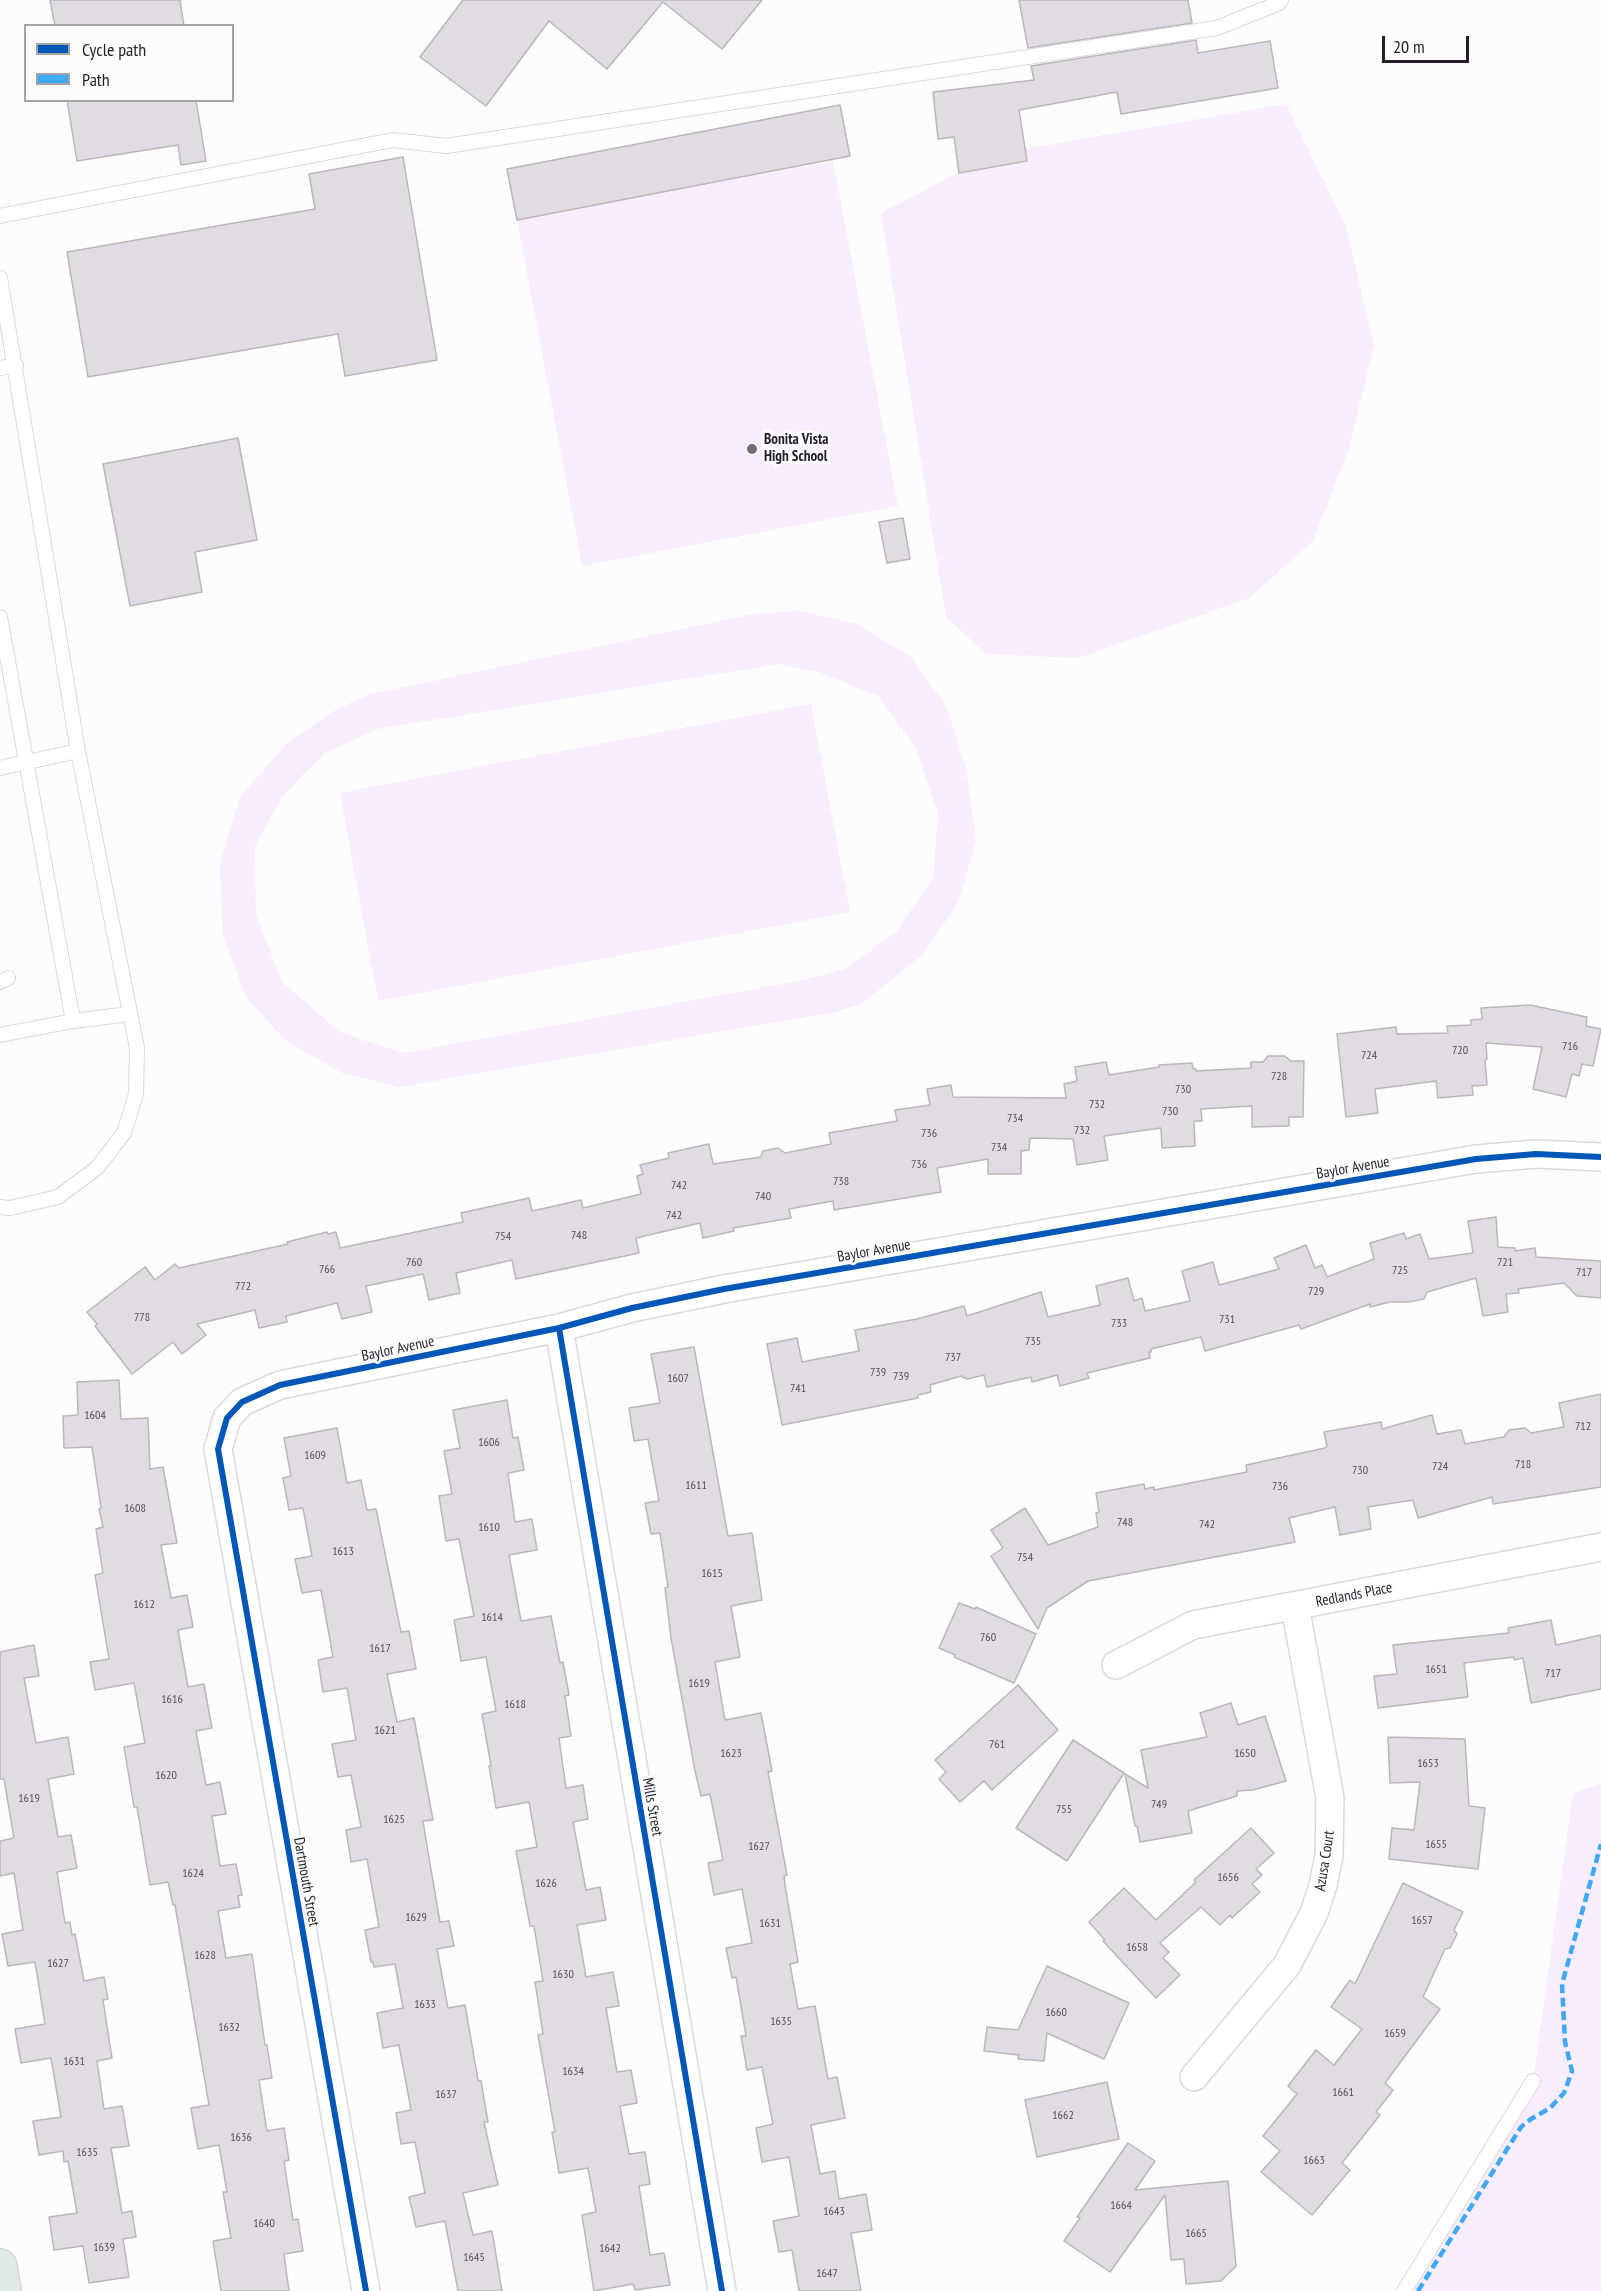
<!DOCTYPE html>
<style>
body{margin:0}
#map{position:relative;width:1601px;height:2291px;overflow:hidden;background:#fcfcfc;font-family:"PT Sans Narrow",sans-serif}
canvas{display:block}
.legend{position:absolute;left:24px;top:24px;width:210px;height:78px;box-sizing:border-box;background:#fcfcfc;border:2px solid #a6a3a8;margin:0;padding:8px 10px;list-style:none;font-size:18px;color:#251e29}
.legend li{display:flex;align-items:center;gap:12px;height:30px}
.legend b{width:30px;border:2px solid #a6a3a8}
.scale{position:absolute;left:1382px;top:36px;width:87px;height:27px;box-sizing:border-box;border:3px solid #251e29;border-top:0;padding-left:8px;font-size:18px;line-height:21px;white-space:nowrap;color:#251e29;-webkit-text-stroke:4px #fcfcfc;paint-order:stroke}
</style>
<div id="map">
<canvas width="1601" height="2291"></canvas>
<ul class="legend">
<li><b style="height:8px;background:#0057b8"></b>Cycle path</li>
<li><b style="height:8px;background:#3fa9f5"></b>Path</li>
</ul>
<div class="scale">20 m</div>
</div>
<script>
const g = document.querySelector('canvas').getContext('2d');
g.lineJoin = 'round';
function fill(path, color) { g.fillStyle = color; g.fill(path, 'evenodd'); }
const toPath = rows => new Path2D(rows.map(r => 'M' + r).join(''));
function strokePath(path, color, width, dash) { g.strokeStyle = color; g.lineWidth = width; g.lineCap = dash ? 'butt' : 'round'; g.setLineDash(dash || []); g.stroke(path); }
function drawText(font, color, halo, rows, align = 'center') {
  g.font = font + ' "PT Sans Narrow",sans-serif'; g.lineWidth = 6; g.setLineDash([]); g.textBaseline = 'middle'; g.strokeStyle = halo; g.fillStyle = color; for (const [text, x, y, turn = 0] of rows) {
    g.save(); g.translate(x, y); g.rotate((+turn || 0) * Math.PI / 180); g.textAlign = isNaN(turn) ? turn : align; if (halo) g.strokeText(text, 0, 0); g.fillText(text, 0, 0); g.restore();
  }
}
fill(toPath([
 [1286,104,1346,226,1374,346,1348,451,1313,541,1249,598,1078,658,986,654,946,617,881,213,995,154],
 [833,161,898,506,582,566,517,220],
 [801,611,856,624,910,656,946,706,966,768,976,841,958,903,923,954,862,1004,835,1012,399,1087,342,1073,285,1040,246,997,222,933,220,863,240,797,288,742,334,711,370,694,754,614],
 [778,664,819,672,878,696,916,748,938,813,933,878,896,932,847,968,809,979,404,1053,340,1032,282,982,256,915,255,846,281,798,324,754,377,729],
 [811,704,850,912,378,1001,340,793],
 [1601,1784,1601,2291,1404,2291,1533,2081,1573,1793]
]), '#f8edfd');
const building = toPath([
 [50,0,180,0,184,26,55,26,50,0],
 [463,0,762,0,722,49,663,2,607,69,549,21,486,106,420,57,463,0],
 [1019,0,1188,0,1192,23,1028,48,1019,0],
 [1196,40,1198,53,1270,41,1278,88,1121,114,1117,92,1019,110,1027,161,959,173,954,137,938,139,933,92,1034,80,1031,66,1196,40],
 [67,100,196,100,206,161,181,165,178,145,77,161,67,100],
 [840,105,850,156,517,220,507,169,840,105],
 [403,157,437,360,345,376,338,334,88,377,67,252,315,209,309,174,403,157],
 [238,438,257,540,195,552,202,592,130,606,103,464,238,438],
 [903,518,910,559,887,563,879,522,903,518],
 [1530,1005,1587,1017,1586,1026,1601,1029,1593,1066,1582,1064,1579,1076,1572,1074,1566,1097,1533,1089,1542,1047,1486,1043,1487,1059,1485,1060,1487,1085,1472,1086,1473,1095,1438,1098,1436,1081,1375,1089,1378,1113,1346,1117,1337,1034,1396,1027,1397,1034,1448,1033,1447,1026,1471,1025,1471,1020,1482,1019,1481,1008,1530,1005],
 [1268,1056,1285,1056,1291,1061,1304,1061,1303,1117,1289,1117,1289,1126,1252,1127,1252,1106,1201,1109,1202,1121,1194,1121,1195,1146,1162,1148,1161,1128,1104,1136,1108,1160,1077,1165,1073,1139,1030,1138,1029,1150,1021,1151,1021,1174,988,1174,988,1159,937,1168,941,1192,834,1210,833,1201,789,1209,791,1218,733,1228,734,1231,703,1238,700,1223,636,1238,639,1253,516,1279,512,1260,456,1273,460,1293,429,1300,423,1274,366,1286,372,1312,342,1319,337,1303,286,1316,287,1322,259,1328,255,1310,197,1324,206,1335,182,1354,173,1342,132,1374,95,1326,97,1324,87,1312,145,1267,155,1280,175,1264,179,1268,288,1244,287,1242,327,1232,328,1234,336,1232,340,1248,463,1222,461,1213,529,1198,532,1211,581,1200,583,1208,641,1194,637,1176,643,1174,640,1165,669,1158,668,1153,709,1144,713,1164,761,1157,763,1151,778,1148,785,1153,831,1144,829,1133,897,1121,895,1110,930,1105,927,1089,951,1085,953,1097,1066,1098,1064,1084,1077,1081,1075,1067,1106,1062,1109,1075,1159,1067,1159,1065,1192,1063,1193,1069,1196,1069,1196,1071,1251,1068,1251,1062,1263,1062,1268,1056],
 [1496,1217,1498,1247,1515,1248,1515,1251,1535,1248,1536,1257,1601,1261,1601,1298,1577,1296,1564,1283,1518,1289,1519,1293,1506,1294,1508,1312,1483,1316,1476,1278,1427,1292,1424,1299,1409,1302,1390,1302,1370,1307,1370,1304,1301,1329,1299,1325,1205,1351,1201,1337,1151,1349,1151,1352,1149,1352,1150,1358,1087,1373,1089,1378,1060,1386,1057,1375,1032,1382,1031,1377,987,1387,984,1375,967,1379,961,1376,930,1385,931,1392,918,1395,918,1398,782,1425,767,1344,797,1338,802,1362,859,1351,855,1330,917,1319,964,1306,967,1316,1041,1292,1048,1317,1100,1305,1096,1286,1128,1278,1134,1301,1142,1298,1145,1311,1190,1301,1182,1271,1213,1262,1219,1285,1279,1269,1274,1258,1306,1245,1315,1268,1322,1265,1327,1277,1374,1259,1370,1243,1404,1233,1406,1239,1420,1234,1429,1259,1473,1253,1468,1221,1496,1217],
 [694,1347,728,1536,752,1533,762,1600,731,1606,740,1657,715,1662,725,1720,761,1713,772,1771,768,1772,787,1875,784,1876,785,1885,798,1962,790,1964,798,2009,815,2006,828,2079,837,2077,845,2118,811,2125,820,2174,835,2171,839,2199,866,2194,872,2230,851,2233,861,2291,799,2291,792,2250,779,2252,773,2221,799,2216,789,2157,762,2162,756,2128,773,2124,762,2067,747,2070,741,2036,746,2036,736,1977,732,1978,726,1948,752,1943,742,1889,714,1895,708,1863,723,1860,710,1794,701,1796,695,1771,671,1638,665,1588,668,1587,660,1533,651,1534,645,1503,659,1501,648,1439,634,1441,629,1408,660,1403,651,1354,694,1347],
 [119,1380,121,1419,148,1418,150,1469,163,1467,177,1543,161,1545,171,1598,187,1595,193,1627,178,1630,188,1687,204,1684,212,1728,196,1731,206,1785,220,1782,226,1814,212,1816,220,1866,236,1864,242,1895,238,1896,240,1907,218,1911,226,1958,252,1954,265,2045,267,2045,272,2078,259,2080,267,2131,284,2128,289,2160,284,2161,293,2220,298,2219,303,2251,284,2254,289,2291,221,2291,213,2241,231,2238,223,2192,227,2192,219,2145,198,2149,191,2108,209,2105,175,1905,173,1905,168,1882,150,1885,137,1807,134,1807,124,1747,145,1743,134,1683,95,1690,90,1662,109,1659,95,1575,103,1573,96,1529,103,1527,99,1509,101,1508,92,1447,64,1448,63,1416,78,1415,77,1382,119,1380],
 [1601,1394,1601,1487,1493,1504,1492,1497,1418,1518,1413,1500,1368,1507,1371,1529,1340,1535,1335,1507,1289,1518,1295,1542,1088,1581,1047,1608,1038,1629,991,1556,1003,1548,991,1530,1025,1508,1048,1545,1098,1527,1096,1513,1099,1512,1096,1493,1144,1484,1145,1489,1154,1487,1154,1490,1247,1472,1246,1465,1325,1448,1327,1446,1324,1432,1381,1422,1382,1429,1432,1415,1437,1434,1461,1430,1465,1444,1504,1437,1509,1430,1525,1428,1531,1433,1564,1427,1559,1403,1601,1394],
 [507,1400,513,1438,518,1437,524,1470,508,1473,515,1522,532,1519,537,1550,509,1555,521,1621,551,1616,560,1663,563,1662,569,1695,565,1696,571,1736,559,1738,566,1788,583,1785,588,1819,573,1822,586,1890,600,1887,606,1920,577,1925,586,1977,613,1972,619,2006,606,2008,617,2072,631,2070,637,2103,620,2106,629,2154,645,2152,650,2184,639,2186,650,2255,664,2253,670,2285,635,2290,633,2284,594,2291,582,2215,596,2212,588,2168,559,2173,552,2132,555,2132,538,2035,543,2034,535,1982,543,1981,534,1926,530,1926,516,1851,537,1847,529,1802,496,1808,489,1766,491,1766,482,1714,496,1711,486,1657,461,1661,454,1620,474,1616,459,1539,446,1541,439,1496,452,1494,444,1451,460,1448,453,1410,507,1400],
 [337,1428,347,1483,361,1480,367,1510,376,1509,401,1632,409,1631,416,1669,387,1674,397,1722,414,1718,433,1820,423,1821,427,1846,440,1922,449,1921,454,1946,437,1949,448,2008,465,2005,478,2080,481,2081,488,2122,484,2122,498,2185,463,2193,473,2235,492,2231,502,2291,458,2291,445,2221,416,2227,409,2197,425,2193,415,2142,401,2144,396,2113,411,2110,399,2045,383,2048,377,2013,403,2008,395,1964,374,1967,373,1962,371,1962,365,1930,379,1927,367,1859,351,1862,346,1830,361,1827,351,1775,338,1777,332,1744,356,1740,347,1688,323,1692,318,1660,333,1657,321,1590,302,1593,295,1559,312,1556,303,1508,289,1510,283,1478,291,1476,284,1438,337,1428],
 [959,1603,975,1609,976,1607,1036,1634,1014,1683,954,1657,955,1655,939,1648,959,1603],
 [1551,1620,1556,1645,1601,1635,1601,1689,1531,1703,1523,1658,1514,1660,1514,1657,1464,1663,1468,1697,1378,1708,1374,1676,1397,1674,1393,1645,1509,1633,1508,1628,1551,1620],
 [34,1645,39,1676,24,1678,36,1743,68,1737,74,1774,48,1779,58,1837,71,1835,77,1868,57,1872,65,1923,70,1922,72,1935,75,1934,84,1981,104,1977,108,1999,103,2000,112,2058,97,2061,104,2109,122,2106,129,2146,111,2148,122,2213,132,2211,136,2237,123,2239,129,2277,89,2283,83,2246,54,2250,49,2217,77,2213,68,2161,64,2162,63,2151,39,2155,33,2121,61,2117,51,2058,21,2063,15,2029,45,2024,35,1962,8,1966,2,1934,23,1930,14,1873,0,1876,0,1841,14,1838,4,1779,0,1779,0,1652,34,1645],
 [1018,1685,1058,1730,992,1790,984,1781,960,1802,939,1779,946,1772,935,1760,1018,1685],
 [1231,1703,1238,1725,1265,1716,1286,1781,1253,1790,1237,1791,1237,1796,1188,1811,1192,1833,1140,1842,1137,1826,1135,1826,1125,1774,1148,1788,1141,1750,1207,1737,1200,1713,1231,1703],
 [1388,1737,1465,1739,1469,1806,1485,1808,1478,1869,1389,1859,1392,1828,1414,1830,1420,1782,1390,1783,1388,1737],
 [1073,1740,1124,1773,1067,1861,1016,1828,1073,1740],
 [1251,1828,1274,1853,1256,1869,1262,1875,1252,1884,1260,1892,1232,1918,1230,1915,1220,1925,1201,1907,1160,1943,1169,1952,1163,1958,1180,1975,1156,1998,1103,1941,1105,1940,1089,1922,1124,1888,1156,1920,1196,1882,1194,1880,1251,1828],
 [1403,1883,1463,1912,1454,1930,1457,1934,1450,1948,1445,1949,1423,1997,1440,2009,1385,2083,1393,2090,1376,2112,1380,2115,1342,2163,1350,2170,1312,2215,1261,2172,1280,2151,1263,2136,1297,2094,1288,2086,1316,2050,1334,2065,1362,2029,1331,2007,1350,1980,1355,1984,1403,1883],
 [1047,1966,1129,2003,1104,2059,1047,2033,1044,2061,1018,2059,1019,2055,984,2051,987,2027,1018,2030,1047,1966],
 [1107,2082,1119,2139,1037,2157,1025,2100,1107,2082],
 [1128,2143,1155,2161,1135,2190,1228,2181,1236,2266,1221,2281,1186,2284,1184,2259,1171,2260,1165,2195,1110,2272,1064,2241,1080,2218,1077,2217,1128,2143]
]);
fill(building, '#dfdce2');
strokePath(building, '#bab7bc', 1.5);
const lane = toPath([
 [0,216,393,140,446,146,1217,28,1279,3,1281,0],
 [0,278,78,751,137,1048,136,1094,124,1133,97,1168,58,1197,10,1208,0,1207],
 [0,368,16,365],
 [0,617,73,1021],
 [0,768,78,751],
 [0,982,8,978],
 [0,1035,73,1021,130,1014],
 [1404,2291,1533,2081]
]);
const street = toPath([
 [559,1328,722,2291],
 [1116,1665,1193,1625,1601,1547],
 [1194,2077,1287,1965,1314,1913,1323,1885,1329,1856,1330,1798,1295,1606],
 [366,2291,218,1449,227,1418,242,1402,280,1385,559,1328,632,1308,724,1289,1476,1159,1536,1154,1601,1157]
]);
const primary = toPath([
 [0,2266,4,2291]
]);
strokePath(lane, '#dcd8de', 16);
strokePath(street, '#dcd8de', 30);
strokePath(primary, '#d7d6d8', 36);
strokePath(lane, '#fff', 14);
strokePath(street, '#fff', 27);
strokePath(primary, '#e2eae7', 33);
strokePath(toPath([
 [1418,2291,1521,2127,1531,2119,1550,2108,1564,2093,1572,2071,1565,2042,1562,1984,1601,1844]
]), '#3fa9f5', 4.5, [9, 4.5]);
strokePath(toPath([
 [559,1328,722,2291],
 [366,2291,218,1449,227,1418,242,1402,280,1385,559,1328,632,1308,724,1289,1476,1159,1536,1154,1601,1157]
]), '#0057b8', 6);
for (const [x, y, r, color] of [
 [752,449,6,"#706c73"]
]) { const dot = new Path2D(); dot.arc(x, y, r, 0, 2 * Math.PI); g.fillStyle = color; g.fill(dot); strokePath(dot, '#fcfcfc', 2); }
drawText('12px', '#544e57', null, [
 ["716",1570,1047],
 ["720",1460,1051],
 ["724",1369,1056],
 ["728",1279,1077],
 ["730",1183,1090],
 ["732",1097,1105],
 ["730",1170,1112],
 ["734",1015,1119],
 ["732",1082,1131],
 ["736",929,1134],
 ["734",999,1148],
 ["736",919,1165],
 ["738",841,1182],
 ["742",679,1186],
 ["740",763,1197],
 ["742",674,1216],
 ["748",579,1236],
 ["754",503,1237],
 ["760",414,1263],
 ["721",1505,1263],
 ["766",327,1270],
 ["725",1400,1271],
 ["717",1584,1273],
 ["772",243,1287],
 ["729",1316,1292],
 ["778",142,1318],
 ["731",1227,1320],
 ["733",1119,1324],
 ["735",1033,1342],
 ["737",953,1358],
 ["739",878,1373],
 ["739",901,1377],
 ["1607",678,1379],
 ["741",798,1389],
 ["1604",95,1416],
 ["712",1583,1427],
 ["1606",489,1443],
 ["1609",315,1456],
 ["718",1523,1465],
 ["724",1440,1467],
 ["730",1360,1471],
 ["1611",696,1486],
 ["736",1280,1487],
 ["1608",135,1509],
 ["748",1125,1523],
 ["742",1207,1525],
 ["1610",489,1528],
 ["1613",343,1552],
 ["754",1025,1558],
 ["1615",712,1574],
 ["1612",144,1605],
 ["1614",492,1618],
 ["760",988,1638],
 ["1617",380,1649],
 ["1651",1436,1670],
 ["717",1553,1674],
 ["1619",699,1684],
 ["1616",172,1700],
 ["1618",515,1705],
 ["1621",385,1731],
 ["761",997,1745],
 ["1623",731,1754],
 ["1650",1245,1754],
 ["1653",1428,1764],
 ["1620",166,1776],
 ["1619",29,1799],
 ["749",1159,1805],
 ["755",1064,1810],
 ["1625",394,1820],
 ["1655",1436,1845],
 ["1627",759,1847],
 ["1624",193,1874],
 ["1656",1228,1878],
 ["1626",546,1884],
 ["1629",416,1918],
 ["1657",1422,1921],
 ["1631",770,1924],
 ["1658",1137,1948],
 ["1628",205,1956],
 ["1627",58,1964],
 ["1630",563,1975],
 ["1633",425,2005],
 ["1660",1056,2013],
 ["1635",781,2022],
 ["1632",229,2028],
 ["1659",1395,2034],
 ["1631",74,2062],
 ["1634",573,2072],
 ["1661",1343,2093],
 ["1637",446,2095],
 ["1662",1063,2116],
 ["1636",241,2138],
 ["1635",87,2153],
 ["1663",1314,2161],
 ["1664",1121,2206],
 ["1643",834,2212],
 ["1640",264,2224],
 ["1665",1196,2234],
 ["1639",104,2248],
 ["1642",610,2249],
 ["1645",474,2258],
 ["1647",827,2274]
]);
drawText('bold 15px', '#251e29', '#fcfcfc', [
 ["Bonita Vista",764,440],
 ["High School",764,457]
], 'left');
drawText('15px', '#251e29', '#fcfcfc', [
 ["Baylor Avenue",1353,1168,-10],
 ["Baylor Avenue",874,1251,-10],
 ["Baylor Avenue",398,1349,-12],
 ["Redlands Place",1354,1595,-11],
 ["Mills Street",652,1807,80],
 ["Azusa Court",1325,1861,-81],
 ["Dartmouth Street",306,1882,80]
]);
</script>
